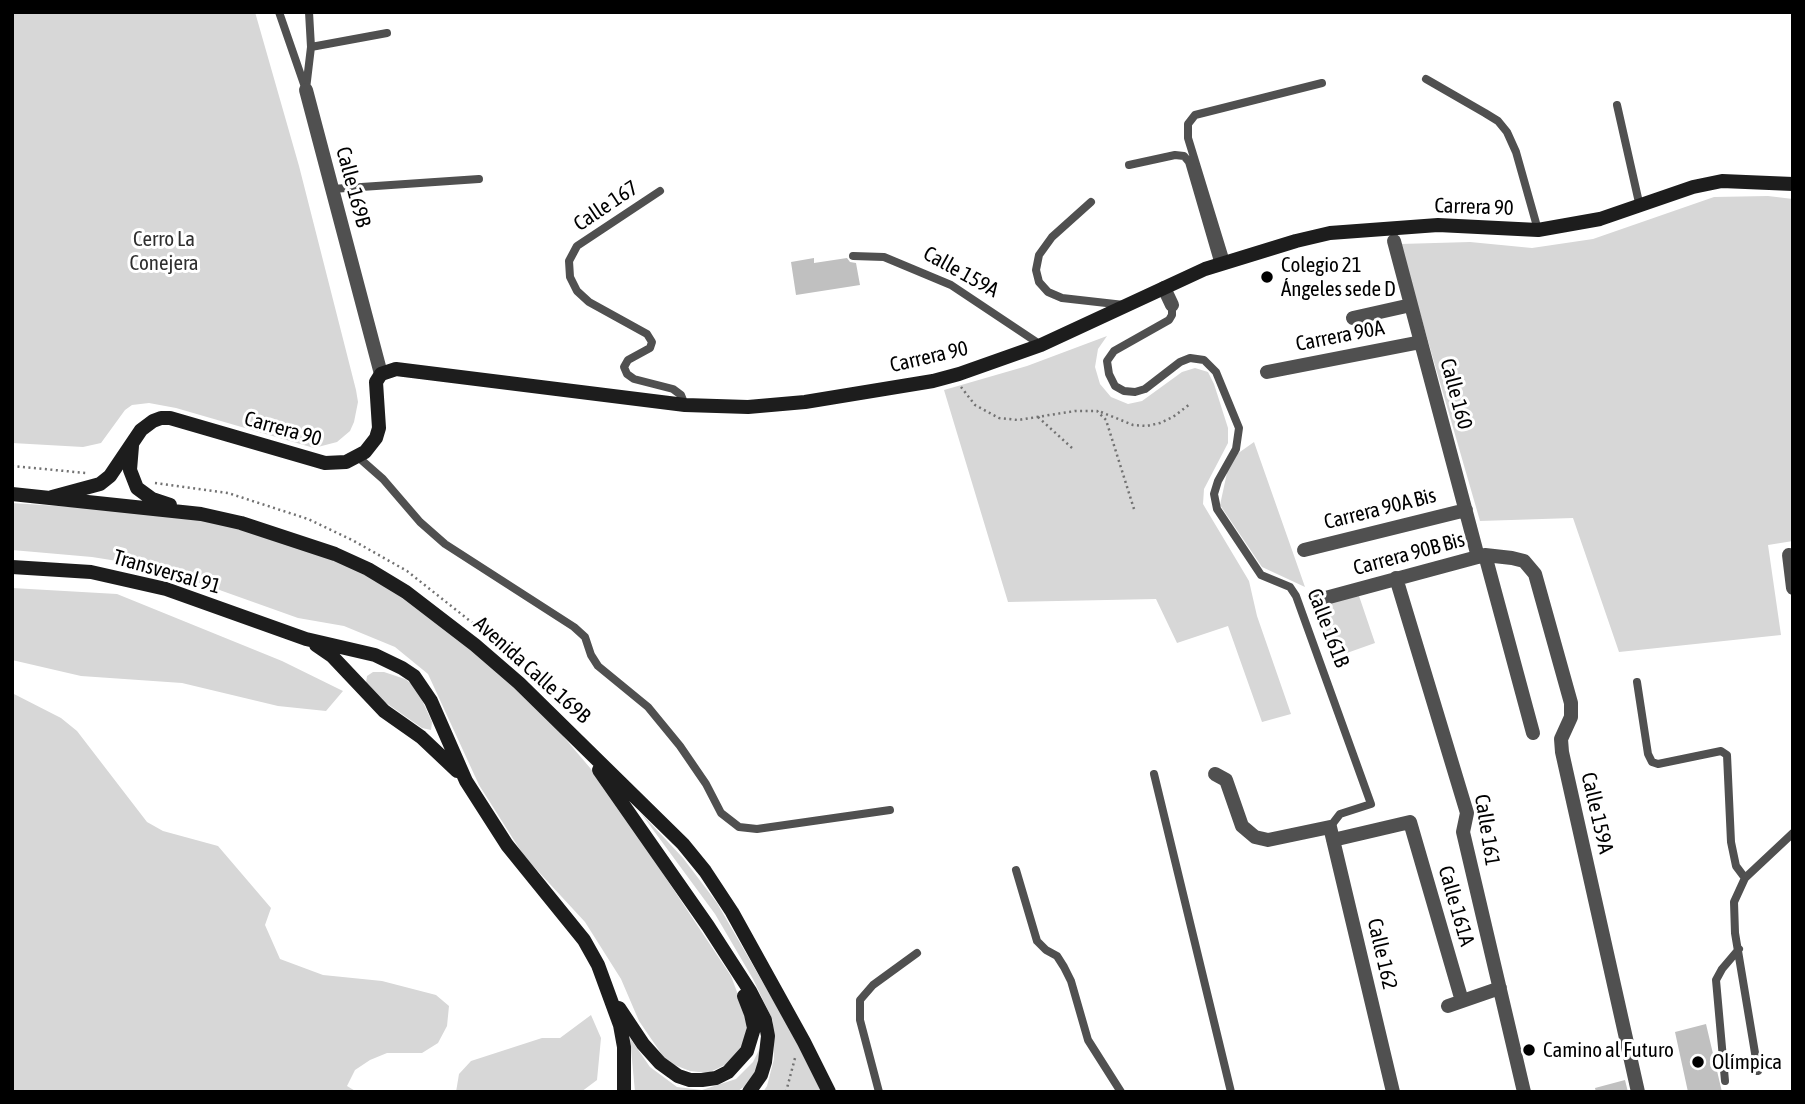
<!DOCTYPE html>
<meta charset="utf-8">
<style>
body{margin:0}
#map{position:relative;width:1805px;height:1104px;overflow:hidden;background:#fff;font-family:"Asap Condensed",sans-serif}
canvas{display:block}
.frame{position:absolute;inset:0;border:14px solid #000;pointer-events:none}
</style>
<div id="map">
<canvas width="1805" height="1104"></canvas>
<div class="frame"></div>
</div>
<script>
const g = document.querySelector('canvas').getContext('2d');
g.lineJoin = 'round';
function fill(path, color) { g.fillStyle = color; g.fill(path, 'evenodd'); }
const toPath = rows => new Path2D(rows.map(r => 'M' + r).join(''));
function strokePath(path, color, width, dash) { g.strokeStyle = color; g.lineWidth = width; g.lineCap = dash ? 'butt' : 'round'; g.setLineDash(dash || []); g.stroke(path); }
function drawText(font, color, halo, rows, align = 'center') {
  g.font = font + ' "Asap Condensed",sans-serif'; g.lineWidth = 6; g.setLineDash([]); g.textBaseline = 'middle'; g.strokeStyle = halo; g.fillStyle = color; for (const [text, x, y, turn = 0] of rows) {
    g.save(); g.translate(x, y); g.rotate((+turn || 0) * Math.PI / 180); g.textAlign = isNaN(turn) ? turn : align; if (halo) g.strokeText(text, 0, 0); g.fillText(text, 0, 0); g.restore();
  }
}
fill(toPath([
 [12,12,255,12,299,166,356,390,358,402,354,422,350,431,337,442,314,448,176,408,149,403,132,405,125,410,101,443,83,447,12,443],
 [1768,196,1793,199,1793,541,1768,545,1781,635,1619,652,1573,518,1480,521,1400,244,1470,242,1532,248,1593,239,1714,197],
 [1107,336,1098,349,1095,367,1100,384,1111,397,1128,404,1142,401,1182,372,1195,368,1208,372,1214,384,1228,428,1228,443,1204,489,1203,504,1249,581,1257,616,1291,714,1262,722,1228,626,1177,643,1156,599,1008,602,944,390,1027,366],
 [1254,442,1305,587,1262,567,1220,505,1230,459],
 [12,503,163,513,268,533,348,561,414,602,492,663,557,729,602,782,731,976,748,1021,743,1045,729,1063,708,1073,690,1071,667,1062,639,1021,621,979,585,922,524,856,479,785,428,674,395,647,344,626,298,618,155,567,92,557,12,550],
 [12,588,117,594,282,661,343,691,326,711,278,706,182,683,81,676,12,660],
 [1358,593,1375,643,1330,659,1313,608],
 [373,672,384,672,405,679,416,687,432,722,431,730,422,728,379,698,366,683,367,676],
 [12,693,61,718,77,731,147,822,163,831,218,846,271,908,265,925,280,959,323,975,382,981,436,995,449,1006,447,1026,438,1043,422,1053,387,1053,370,1060,355,1070,347,1086,357,1092,12,1092],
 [640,812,683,858,717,903,826,1092,763,1092,767,1086,774,1059,773,1021,753,979,715,914],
 [591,1015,601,1038,597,1080,581,1092,456,1092,459,1074,471,1061,542,1038,560,1038],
 [630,1038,650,1067,677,1087,702,1090,736,1079,753,1062,763,1042,759,1064,750,1082,737,1092,635,1092]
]), '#d7d7d7');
fill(toPath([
 [814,258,814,263,847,258,850,262,856,263,860,285,796,295,791,262],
 [1706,1024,1722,1092,1688,1092,1675,1032],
 [1625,1080,1628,1092,1596,1092,1595,1088]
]), '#c0c0c0');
strokePath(toPath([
 [961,387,975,405,999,418,1018,420,1075,411,1097,411,1106,420,1134,509],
 [1101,412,1133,425,1147,426,1160,423,1173,417,1190,404],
 [1038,417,1072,448],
 [12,466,86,473],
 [155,483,228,493,308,519,354,541,407,571,484,632],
 [786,1092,795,1058]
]), '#727272', 2.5, [2, 3.5]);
strokePath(toPath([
 [279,12,306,90],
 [311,47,387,33],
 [1426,79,1485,113,1498,121,1507,132,1516,152,1538,230],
 [306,89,311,47,309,12],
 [1617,105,1640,207],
 [1129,165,1175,155,1184,156,1189,162,1219,265],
 [332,189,479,179],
 [660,191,577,246,569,261,570,277,577,291,589,302,647,334,652,342,650,348,628,360,624,367,627,374,634,379,673,389,681,395,685,405],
 [1091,202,1052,237,1039,255,1036,270,1039,282,1048,292,1062,298,1124,305],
 [853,256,884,257,951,285,1041,345],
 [1226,262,1188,138,1188,124,1195,115,1322,83],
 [1172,305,1172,315,1169,320,1114,351,1107,361,1109,374,1115,386,1124,391,1135,392,1145,389,1180,362,1190,358,1204,360,1216,372,1239,428,1236,449,1218,481,1214,494,1217,509,1261,575,1290,587,1296,596,1371,804,1340,814,1330,827],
 [358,457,383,479,420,522,445,544,574,627,585,637,591,655,598,666,648,707,680,746,706,784,721,813,739,827,757,829,890,810],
 [1637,682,1648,754,1652,762,1658,764,1721,751,1727,755,1731,842,1736,866,1745,878],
 [1154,774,1231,1092],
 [1016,870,1037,941,1046,950,1057,956,1064,967,1071,981,1088,1040,1121,1092],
 [1758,1071,1735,933,1734,902,1745,878,1793,833],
 [1725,1081,1716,980,1722,969,1739,949],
 [879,1092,860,1020,860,1000,873,985,917,953]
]), '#505050', 8);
strokePath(toPath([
 [306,90,381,374],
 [1394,241,1478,557],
 [1164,288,1172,305],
 [1353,318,1411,305],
 [1267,372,1421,342],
 [1304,550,1466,510],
 [1485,555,1533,733],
 [1789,555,1793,588],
 [1396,578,1467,813,1463,832,1524,1092],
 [1318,600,1485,555,1512,558,1524,561,1535,574,1571,703,1571,717,1561,739,1562,752,1638,1092],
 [1215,774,1226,780,1242,826,1255,837,1268,840,1330,827,1393,1092],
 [1333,840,1410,822,1462,1001],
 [1448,1006,1500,988]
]), '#505050', 14);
strokePath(toPath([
 [132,446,130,470,137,488,152,499,170,505],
 [12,494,201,514,241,523,335,554,368,569,406,592,475,645,519,683,683,844,705,871,732,912,804,1042,829,1092],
 [52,497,100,484,110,476,141,430,153,421,161,418,170,418,325,463,346,462,365,452,376,438,379,428,376,382,381,374,396,369,685,405,748,407,805,402,933,381,959,374,1041,345,1205,269,1296,241,1330,233,1438,225,1538,230,1600,219,1693,187,1722,181,1793,184],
 [12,567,91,572,166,589,306,639,375,655,402,668,414,676,431,701,466,781,507,845,584,940,598,965,620,1025,624,1047,624,1092],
 [316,645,332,656,384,711,421,737,457,771],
 [599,770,708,926,750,991,765,1020,768,1036,765,1062,761,1075,749,1092],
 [619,1008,643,1044,660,1063,678,1076,690,1080,702,1080,716,1078,728,1072,747,1051,754,1028,751,1014,744,996]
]), '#1d1d1d', 14);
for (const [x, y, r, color] of [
 [1267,277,7,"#000"],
 [1529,1050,7,"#000"],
 [1698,1062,7,"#000"]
]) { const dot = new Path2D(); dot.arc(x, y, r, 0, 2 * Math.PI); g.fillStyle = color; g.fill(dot); strokePath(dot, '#fff', 2.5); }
drawText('21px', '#000', '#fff', [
 ["Calle 169B",353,187,75],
 ["Calle 167",606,206,-34],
 ["Carrera 90",1474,207,2],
 ["Calle 159A",961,272,29],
 ["Carrera 90A",1340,336,-11],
 ["Carrera 90",929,357,-13],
 ["Calle 160",1456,394,75],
 ["Carrera 90",283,429,16],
 ["Carrera 90A Bis",1380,509,-14],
 ["Carrera 90B Bis",1409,554,-15],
 ["Transversal 91",167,572,16],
 ["Calle 161B",1328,628,69],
 ["Avenida Calle 169B",532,670,42],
 ["Calle 159A",1597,813,77],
 ["Calle 161",1487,830,81],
 ["Calle 161A",1456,906,74],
 ["Calle 162",1382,954,77]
]);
drawText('21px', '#2e2e2e', '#fff', [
 ["Cerro La",164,239],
 ["Conejera",164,263]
]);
drawText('21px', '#000', '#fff', [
 ["Colegio 21",1281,265],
 ["Ángeles sede D",1281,289],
 ["Camino al Futuro",1543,1050],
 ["Olímpica",1712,1062]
], 'left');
</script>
